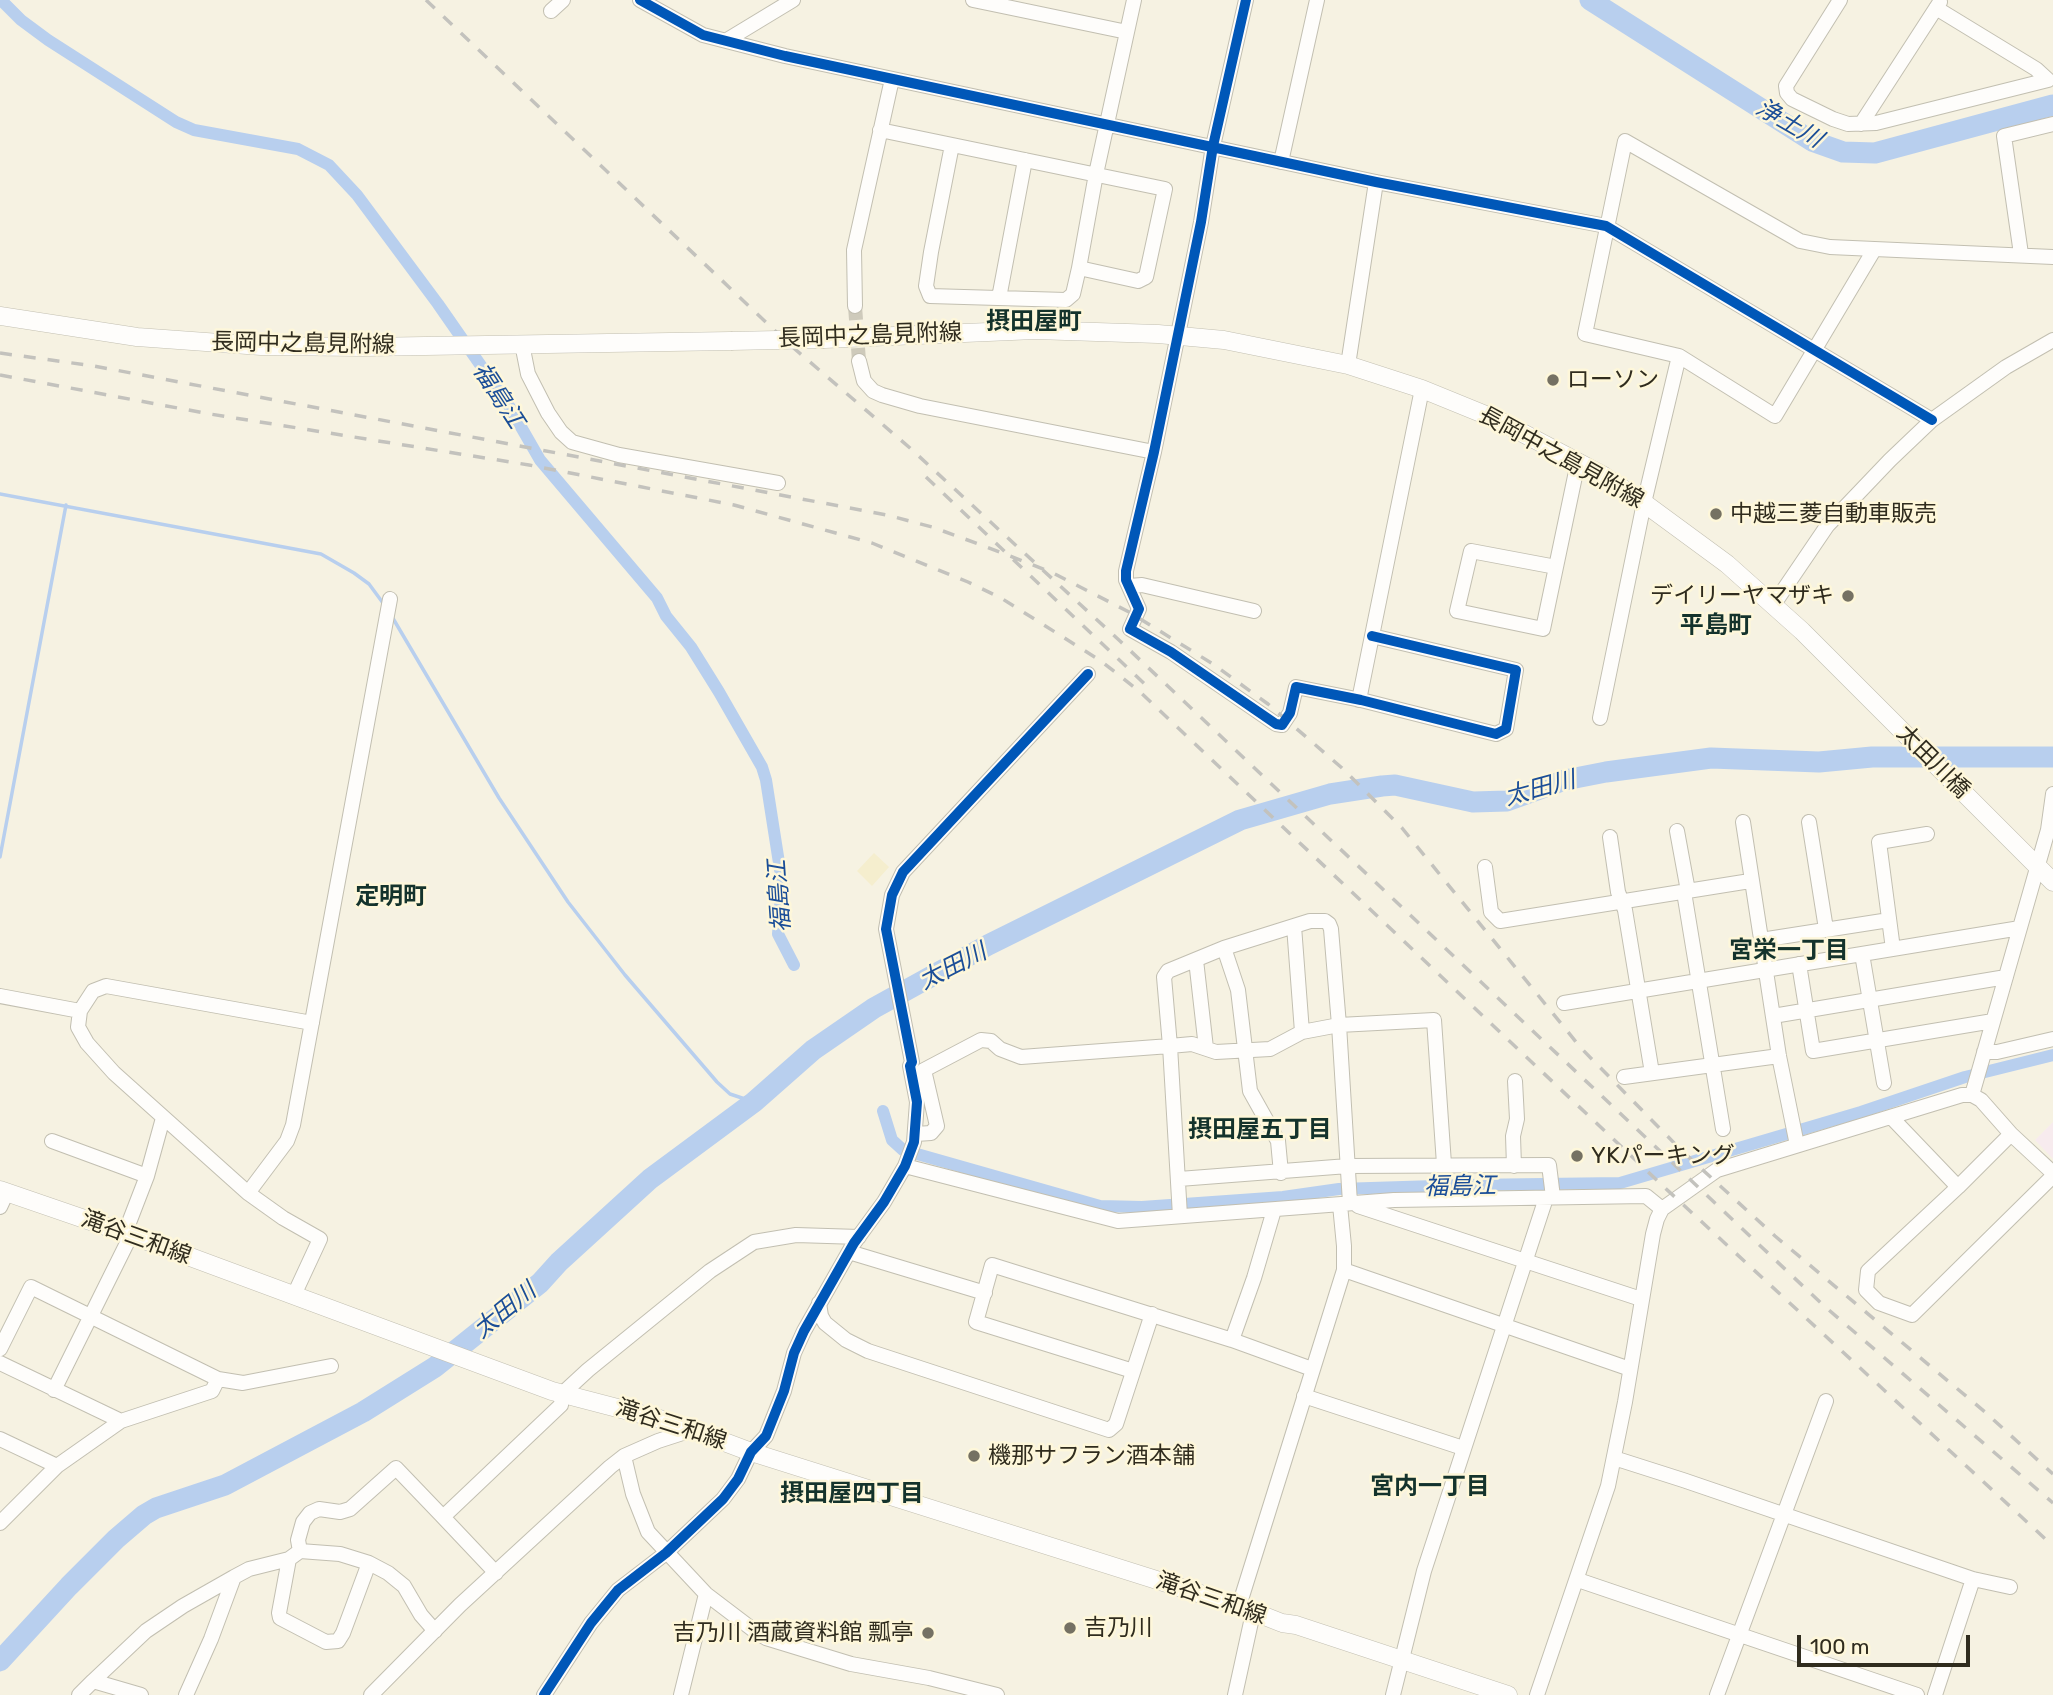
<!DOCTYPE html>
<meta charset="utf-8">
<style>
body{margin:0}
#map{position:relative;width:2053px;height:1695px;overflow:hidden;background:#f6f2e2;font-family:Rubik,sans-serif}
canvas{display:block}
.scale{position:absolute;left:1797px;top:1635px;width:173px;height:32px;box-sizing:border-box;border:4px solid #302c1e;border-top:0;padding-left:9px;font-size:21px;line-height:24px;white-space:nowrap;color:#302c1e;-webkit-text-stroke:5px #fef7da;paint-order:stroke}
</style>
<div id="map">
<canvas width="2053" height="1695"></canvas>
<div class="scale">100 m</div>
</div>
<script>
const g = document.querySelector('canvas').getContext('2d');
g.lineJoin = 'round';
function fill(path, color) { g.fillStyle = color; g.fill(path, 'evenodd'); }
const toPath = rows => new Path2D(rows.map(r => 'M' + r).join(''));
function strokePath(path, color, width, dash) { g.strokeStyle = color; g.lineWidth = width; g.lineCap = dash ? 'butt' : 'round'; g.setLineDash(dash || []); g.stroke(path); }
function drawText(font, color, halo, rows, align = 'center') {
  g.font = font + ' Rubik,"Noto Sans JP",sans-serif'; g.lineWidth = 5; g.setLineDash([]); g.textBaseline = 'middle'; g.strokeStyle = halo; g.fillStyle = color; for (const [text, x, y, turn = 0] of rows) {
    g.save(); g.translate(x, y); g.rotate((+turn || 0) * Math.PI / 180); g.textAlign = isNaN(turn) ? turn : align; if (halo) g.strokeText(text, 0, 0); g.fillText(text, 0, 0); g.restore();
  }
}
fill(toPath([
 [874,853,889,867,872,886,857,871]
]), '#f5eece');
fill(toPath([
 [2053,1122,2053,1159,2035,1140]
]), '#f7ebee');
strokePath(toPath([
 [0,494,321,554,354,573,369,584,383,603],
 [391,615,499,798,568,902,625,975,717,1082,730,1094,754,1102],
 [0,857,66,505]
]), '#b8cfee', 3.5);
strokePath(toPath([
 [1,0,21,20,48,40,176,122,194,130,298,149,329,165,357,195,438,304,509,406,540,460,657,598,666,616,691,647,719,692,762,767,766,780,782,882,778,934,794,965],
 [883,1111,892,1140,903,1150,1100,1206,1142,1207,1283,1197,1339,1189,1467,1185,1620,1183,1861,1112,1965,1077,2053,1055]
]), '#b8cfee', 12);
strokePath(toPath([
 [1590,0,1812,141,1843,152,1875,153,2053,105],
 [0,1661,69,1586,116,1539,144,1515,156,1508,225,1485,363,1412,435,1367,540,1283,559,1262,650,1179,754,1102,813,1050,874,1008,988,945,1240,820,1330,794,1382,786,1395,785,1473,802,1507,801,1565,780,1606,772,1711,758,1819,762,1872,757,2053,757]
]), '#b8cfee', 21);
strokePath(toPath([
 [855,306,859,361]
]), '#cecabb', 14, [14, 7]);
const minor = toPath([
 [640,0,703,35,785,56,1376,182,1606,226,1932,420],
 [973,0,1127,32],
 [1246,0,1213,146,1201,222,1154,452,1126,571,1126,580,1139,609,1130,629,1171,652,1276,724,1282,725,1290,713,1296,687,1361,700,1496,734,1506,729,1516,670,1372,636],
 [1840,0,1786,86,1787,93,1792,99,1833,119,1848,124,1876,123,2048,80,2036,69,1936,8],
 [551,11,563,0],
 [727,40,793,0],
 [1861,124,1940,2],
 [880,130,1165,189,1146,277,1138,281,1079,268,1073,294,1066,300,930,296,926,286,931,252,952,145],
 [1281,162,1317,0],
 [1874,250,1775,416,1679,356,1585,334,1625,141,1800,241,1830,247,2053,257],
 [2021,254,2004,136,2053,124],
 [1079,268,1096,174,1134,0],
 [999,298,1025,160],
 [855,306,854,250,892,79],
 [522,344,528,374,548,413,561,432,572,442,619,455,778,483],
 [859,361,864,381,873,391,882,395,920,406,1154,452],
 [1348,365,1376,182],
 [1556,567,1471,551,1457,611,1543,629,1578,462],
 [1129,586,1142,585,1254,611],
 [1774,604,1827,526,1890,460,1932,420,2006,367,2053,340],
 [1359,700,1422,389],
 [1600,718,1644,503,1679,356],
 [2053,794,2048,830,1972,1095,1981,1100,2011,1134,2053,1173],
 [1743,822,1779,1056,1797,1145],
 [1809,822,1826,929],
 [1677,831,1688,891],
 [1610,837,1618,892,1625,910,1652,1073],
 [1485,867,1491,912,1500,921,1750,881],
 [1684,892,1723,1129],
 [1294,926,1302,1032],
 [1761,940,1889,920],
 [1224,948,1238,990,1250,1091,1278,1141,1281,1173],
 [1893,949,1879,842,1927,834],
 [1862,954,1884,1083],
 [1196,960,1206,1048],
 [1799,964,1813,1051,1993,1021],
 [0,996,80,1011],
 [1564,1003,2020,928],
 [1773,1016,2006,977],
 [1984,1052,1997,1052,2053,1039],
 [1624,1077,1779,1056],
 [1891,1117,1958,1187],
 [916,1134,931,1133,937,1126,924,1070,981,1040,991,1041,1000,1049,1021,1057,1170,1046,1180,1216],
 [2011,1134,1958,1187,1868,1271,1866,1290,1879,1303,1912,1315,2053,1176],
 [52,1141,147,1176],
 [905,1166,1118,1221,1394,1200,1646,1196,1662,1209],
 [1514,1166,1513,1136,1517,1119,1515,1081],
 [1179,1179,1348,1166,1549,1165,1553,1197],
 [248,1193,287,1141,293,1125,390,599],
 [1350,1203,1339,1025,1331,929,1329,924,1325,921,1310,921,1294,926,1224,948,1168,971,1164,977,1170,1046,1192,1044,1216,1052,1270,1049,1302,1032,1339,1025,1434,1020,1444,1164],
 [1358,1206,1641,1299],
 [0,1207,7,1192],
 [125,1233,147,1176,163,1118],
 [849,1252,985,1293],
 [1344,1270,1630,1369],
 [294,1295,320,1239,283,1218,248,1193,114,1073,87,1043,78,1027,80,1011,93,991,106,986,312,1023],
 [819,1303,821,1316,825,1323,846,1340,868,1351,1109,1430,1116,1424,1152,1314],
 [1232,1340,1254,1278,1274,1210],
 [0,1349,31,1287,218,1379,212,1391,121,1421],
 [0,1363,121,1421,57,1466,0,1523],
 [1133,1371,976,1322,992,1265,1232,1340,1312,1369],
 [218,1379,243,1383,331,1366],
 [54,1390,131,1235],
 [1304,1396,1463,1448],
 [0,1439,57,1466],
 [624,1456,633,1494,648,1532,706,1594,756,1632,766,1638,851,1664,929,1678,997,1695],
 [1614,1458,1683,1480,1973,1579,2010,1587],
 [300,1551,298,1540,303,1522,310,1513,319,1509,340,1512,350,1509,396,1468,443,1517],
 [289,1559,279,1613,280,1618,326,1642,338,1641,343,1633,369,1563,388,1573,404,1586,421,1615,435,1631],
 [496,1573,443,1517,561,1405,562,1394,588,1370,710,1271,754,1242,796,1235,859,1237],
 [1578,1580,1917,1695],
 [1239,1606,1344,1270,1344,1246,1340,1205],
 [79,1695,93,1681],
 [141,1695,93,1681,146,1631,183,1606,234,1577],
 [186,1695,211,1639,234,1577,249,1569,289,1559,300,1551,340,1554,369,1563],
 [371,1695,460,1605,610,1467,624,1456,658,1441,695,1429],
 [544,1695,591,1623,618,1590,666,1553,723,1499,738,1479,751,1452,766,1436,784,1391,794,1353,804,1331,854,1243,884,1202,905,1166,914,1142,917,1102,910,1066,912,1062,886,929,892,895,903,872,1088,674],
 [681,1695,706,1594],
 [1235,1695,1253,1613],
 [1393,1695,1424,1571,1546,1198],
 [1537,1695,1608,1486,1625,1402,1653,1234,1657,1219,1662,1209,1717,1170,1962,1095,1972,1095],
 [1717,1695,1826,1401],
 [1935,1695,1973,1579]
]);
const major = toPath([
 [0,316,137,337,261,346,364,347,731,341],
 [824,339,1035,330,1158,334,1224,340,1348,365,1422,389,1498,420,1604,476,1644,503,1727,564,1802,631,2053,882],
 [0,1190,131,1235,552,1391,671,1422,751,1452,1239,1606,1282,1623,1296,1625,1508,1695]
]);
strokePath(minor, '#c2bfb1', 16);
strokePath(major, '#c2bfb1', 19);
strokePath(minor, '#fefdfb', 14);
strokePath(major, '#fefdfb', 18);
strokePath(toPath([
 [426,0,789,344,910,448,1120,641,1823,1305,2053,1503],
 [0,353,94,366,887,515,932,527,984,546,1051,572,1129,612,1213,664,1268,704,1342,768,1402,828,1581,1048,1682,1151,1775,1236,1985,1412,2053,1474],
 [0,375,210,414,529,465,734,505,872,543,968,582,1001,598,1101,661,1139,691,1664,1187,2053,1546],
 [926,477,1150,689]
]), '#c3c2bd', 3.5, [12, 12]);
const majorBridge = toPath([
 [731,341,824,339]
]);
strokePath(majorBridge, '#c2bfb1', 19, []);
strokePath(majorBridge, '#fefdfb', 18);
strokePath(toPath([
 [640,0,703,35,785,56,1376,182,1606,226,1932,420],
 [1246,0,1213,146,1201,222,1154,452,1126,571,1126,580,1139,609,1130,629,1171,652,1276,724,1282,725,1290,713,1296,687,1361,700,1496,734,1506,729,1516,670,1372,636],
 [544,1695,591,1623,618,1590,666,1553,723,1499,738,1479,751,1452,766,1436,784,1391,794,1353,804,1331,854,1243,884,1202,905,1166,914,1142,917,1102,910,1066,912,1062,886,929,892,895,903,872,1088,674]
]), '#0057b8', 10);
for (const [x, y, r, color] of [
 [1553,380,7,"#757163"],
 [1716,514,7,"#757163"],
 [1848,596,7,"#757163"],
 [1577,1156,7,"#757163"],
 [974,1456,7,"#757163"],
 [1070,1628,7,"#757163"],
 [928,1633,7,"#757163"]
]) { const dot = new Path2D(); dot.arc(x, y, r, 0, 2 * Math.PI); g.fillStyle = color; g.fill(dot); strokePath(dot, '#fef7da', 2.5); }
drawText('23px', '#302c1e', '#fef7da', [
 ["長岡中之島見附線",870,336,-2],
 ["長岡中之島見附線",303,344,1],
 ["長岡中之島見附線",1561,458,29],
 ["太田川橋",1933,762,45],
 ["滝谷三和線",136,1238,20],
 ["滝谷三和線",671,1425,18],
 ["滝谷三和線",1211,1599,19]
]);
drawText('23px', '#302c1e', '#fef7da', [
 ["ローソン",1567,380],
 ["中越三菱自動車販売",1730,514],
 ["デイリーヤマザキ",1834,596,"right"],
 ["YKパーキング",1591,1156],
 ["機那サフラン酒本舗",988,1456],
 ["吉乃川",1084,1628],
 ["吉乃川 酒蔵資料館 瓢亭",914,1633,"right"]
], 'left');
drawText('italic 24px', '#1b4e98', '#fef7da', [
 ["浄土川",1789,124,30],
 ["福島江",498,396,57],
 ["太田川",1540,789,-15],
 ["福島江",780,896,-94],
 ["太田川",953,967,-27],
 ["福島江",1460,1187,-1],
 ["太田川",505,1311,-39]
]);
drawText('bold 24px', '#14332c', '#fef7da', [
 ["摂田屋町",1034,322],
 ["平島町",1716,626],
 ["定明町",391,897],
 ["宮栄一丁目",1789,951],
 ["摂田屋五丁目",1260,1130],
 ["宮内一丁目",1430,1487],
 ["摂田屋四丁目",852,1494]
]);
</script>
